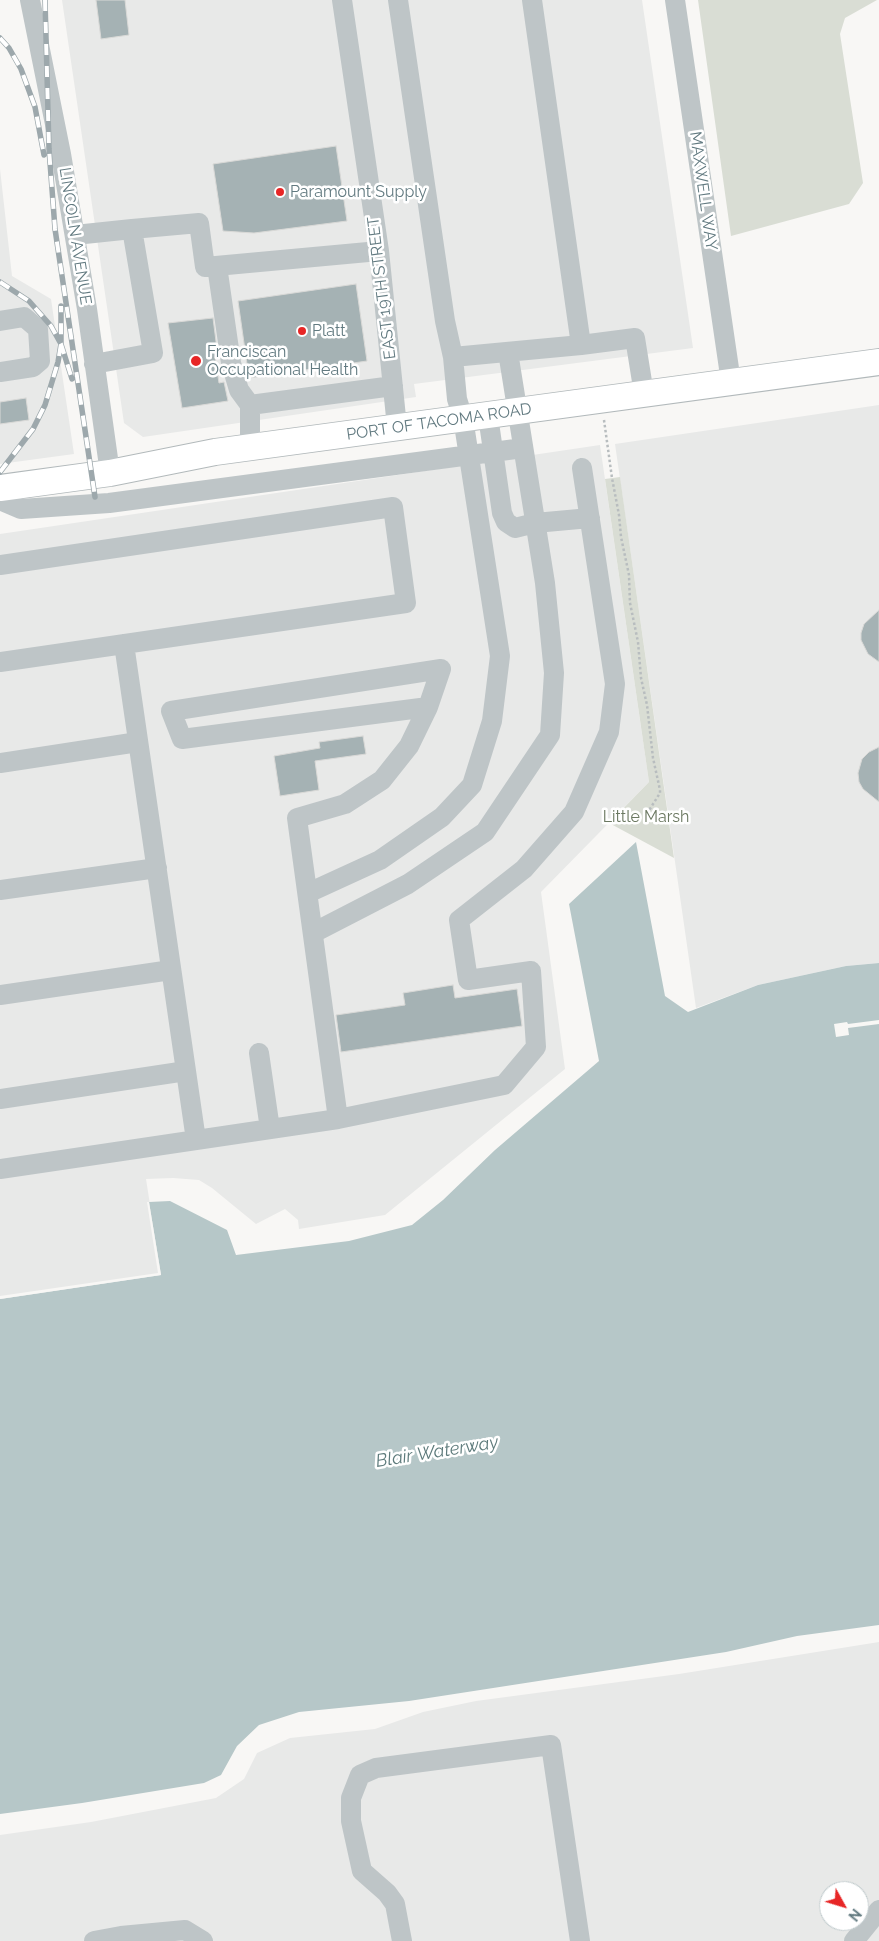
<!DOCTYPE html>
<style>
body{margin:0}
#map{position:relative;width:879px;height:1941px;overflow:hidden;background:#f8f7f5;font-family:Raleway,sans-serif}
canvas{display:block}
.north{position:absolute;left:819px;top:1881px;width:50px;height:50px;box-sizing:border-box;background:#fff;border:1px solid #c0cacc;border-radius:50%;rotate:129deg;font-size:14px;font-weight:700;line-height:20px;text-align:center;color:#627a80}
.north::after{content:'';display:block;margin:auto;width:18px;height:22px;background:#e72626;clip-path:polygon(50% 0,100% 100%,50% 72%,0 100%)}
</style>
<div id="map">
<canvas width="879" height="1941"></canvas>
<div class="north">N</div>
</div>
<script>
const g = document.querySelector('canvas').getContext('2d');
g.lineJoin = 'round';
function fill(path, color) { g.fillStyle = color; g.fill(path, 'evenodd'); }
const toPath = rows => new Path2D(rows.map(r => 'M' + r).join(''));
function strokePath(path, color, width, dash) { g.strokeStyle = color; g.lineWidth = width; g.lineCap = dash ? 'butt' : 'round'; g.setLineDash(dash || []); g.stroke(path); }
function drawText(font, color, halo, rows, align = 'center') {
  g.font = font + ' Raleway,sans-serif'; g.lineWidth = 5; g.setLineDash([]); g.textBaseline = 'middle'; g.strokeStyle = halo; g.fillStyle = color; for (const [text, x, y, turn = 0] of rows) {
    g.save(); g.translate(x, y); g.rotate((+turn || 0) * Math.PI / 180); g.textAlign = isNaN(turn) ? turn : align; if (halo) g.strokeText(text, 0, 0); g.fillText(text, 0, 0); g.restore();
  }
}
fill(toPath([
 [62,0,642,0,693,348,414,384,416,397,143,437,124,423],
 [0,169,12,276,51,299,74,454,0,464],
 [879,405,879,963,846,966,758,985,696,1008,615,444],
 [600,445,649,782,541,892,565,1069,385,1215,299,1229,298,1220,285,1209,256,1224,212,1188,199,1180,173,1178,146,1179,161,1275,0,1299,0,534],
 [879,1639,879,1941,0,1941,0,1833,256,1751,289,1735,475,1699],
 [829,1891,859,1891,859,1921,829,1921]
]), '#e8e9e8');
fill(toPath([
 [698,0,877,0,845,18,840,34,863,183,849,204,731,236],
 [620,477,674,858,609,823,649,782,605,479]
]), '#d9ddd4');
fill(toPath([
 [636,842,665,996,688,1012,758,985,846,966,879,963,879,1639,475,1699,289,1735,256,1751,243,1777,0,1833,0,1299,161,1275,149,1202,170,1201,227,1230,236,1255,349,1241,412,1225,443,1200,495,1150,599,1061,569,904]
]), '#b6c7c8');
fill(toPath([
 [879,1020,879,1024,848,1028,849,1035,836,1037,834,1024,847,1022,848,1024],
 [147,1202,149,1202,161,1275,0,1299,0,1296,158,1273],
 [879,1625,879,1642,679,1674,476,1701,423,1712,375,1729,290,1738,257,1753,244,1779,216,1798,91,1822,0,1835,0,1814,82,1803,204,1783,221,1775,237,1746,259,1725,299,1712,409,1701,726,1652,797,1636]
]), '#f8f7f5');
const building = toPath([
 [96,0,125,0,129,35,101,39,96,0],
 [336,146,347,221,254,233,223,231,213,164,336,146],
 [356,284,367,361,249,378,238,301,356,284],
 [213,318,218,357,215,357,219,383,224,382,228,401,182,408,168,323,213,318],
 [26,398,29,420,0,424,0,402,26,398],
 [879,610,879,662,868,654,861,640,861,633,864,624,879,610],
 [363,736,366,754,315,761,319,790,280,796,274,756,320,748,319,742,363,736],
 [879,747,879,802,863,789,859,782,858,773,862,759,869,752,879,747],
 [453,985,455,998,517,989,522,1026,341,1052,336,1015,405,1005,403,993,453,985]
]);
fill(building, '#a5b2b4');
strokePath(building, '#d9d9d7', 1);
const major = toPath([
 [0,488,110,473,215,452,879,362]
]);
strokePath(major, '#b2b9bb', 28);
strokePath(toPath([
 [604,420,612,478,619,515,621,537,629,575,630,603,638,642,641,678,647,705,653,758,660,790,660,793,648,812]
]), '#b8bdbf', 2.5, [2.5, 2.5]);
strokePath(toPath([
 [30,0,61,154,87,309,110,473],
 [342,0,379,251,397,427],
 [398,0,445,321,453,357],
 [532,0,581,345],
 [675,0,731,382],
 [75,235,132,229],
 [217,266,231,363,239,390,250,405,250,447],
 [0,321,24,317,38,329,40,361,33,367,0,372],
 [94,364,153,353,132,229,199,223,205,267,379,251],
 [250,405,393,386],
 [488,416,502,513,506,522,515,528,535,523,590,518],
 [0,500,21,509,109,503,523,448],
 [0,565,393,507,406,603,0,662],
 [124,644,196,1140],
 [0,763,138,742],
 [0,890,157,868],
 [308,893,380,860,442,817,472,785,492,721,500,656,463,418,457,399,453,357,581,345,635,338,644,394],
 [313,933,408,884,485,832,550,735,554,673,545,583,508,352],
 [0,995,171,970],
 [259,1053,270,1129],
 [0,1099,186,1071],
 [338,1119,297,818,345,804,382,780,409,746,428,707,441,669,171,711,182,739,428,707],
 [0,1169,338,1119,504,1085,536,1047,531,971,468,980,459,920,524,869,574,812,609,732,615,684,582,468],
 [94,1941,121,1936,185,1930,203,1941],
 [402,1941,395,1904,387,1893,362,1871,351,1821,351,1798,360,1775,376,1768,551,1745,580,1941],
 [854,1941,879,1910]
]), '#bec5c7', 20);
strokePath(major, '#fff', 26);
const rail = toPath([
 [45,0,49,149,55,229,95,497],
 [0,38,9,48,21,69,35,107,44,155],
 [0,282,29,301,51,326,61,344,72,379],
 [0,472,33,429,45,405,58,362,61,344,61,306]
]);
strokePath(rail, '#9da8ac', 5.5);
strokePath(rail, '#fff', 4, [11]);
for (const [x, y, r, color] of [
 [280,192,5,"#e72626"],
 [302,331,5,"#e72626"],
 [196,361,6,"#e72626"]
]) { const dot = new Path2D(); dot.arc(x, y, r, 0, 2 * Math.PI); g.fillStyle = color; g.fill(dot); strokePath(dot, '#fff', 2); }
drawText('16px', '#627a80', '#fff', [
 ["MAXWELL WAY",703,191,82],
 ["LINCOLN AVENUE",75,236,81],
 ["EAST 19TH STREET",382,288,-97],
 ["PORT OF TACOMA ROAD",439,422,-8]
]);
drawText('16px', '#627a80', '#fff', [
 ["Paramount Supply",290,192],
 ["Platt",312,331],
 ["Franciscan",207,352],
 ["Occupational Health",207,370]
], 'left');
drawText('16px', '#6b7861', '#fff', [
 ["Little Marsh",646,817]
]);
drawText('italic 18px', '#5d7a7b', '#fff', [
 ["Blair Waterway",437,1452,-9]
]);
</script>
